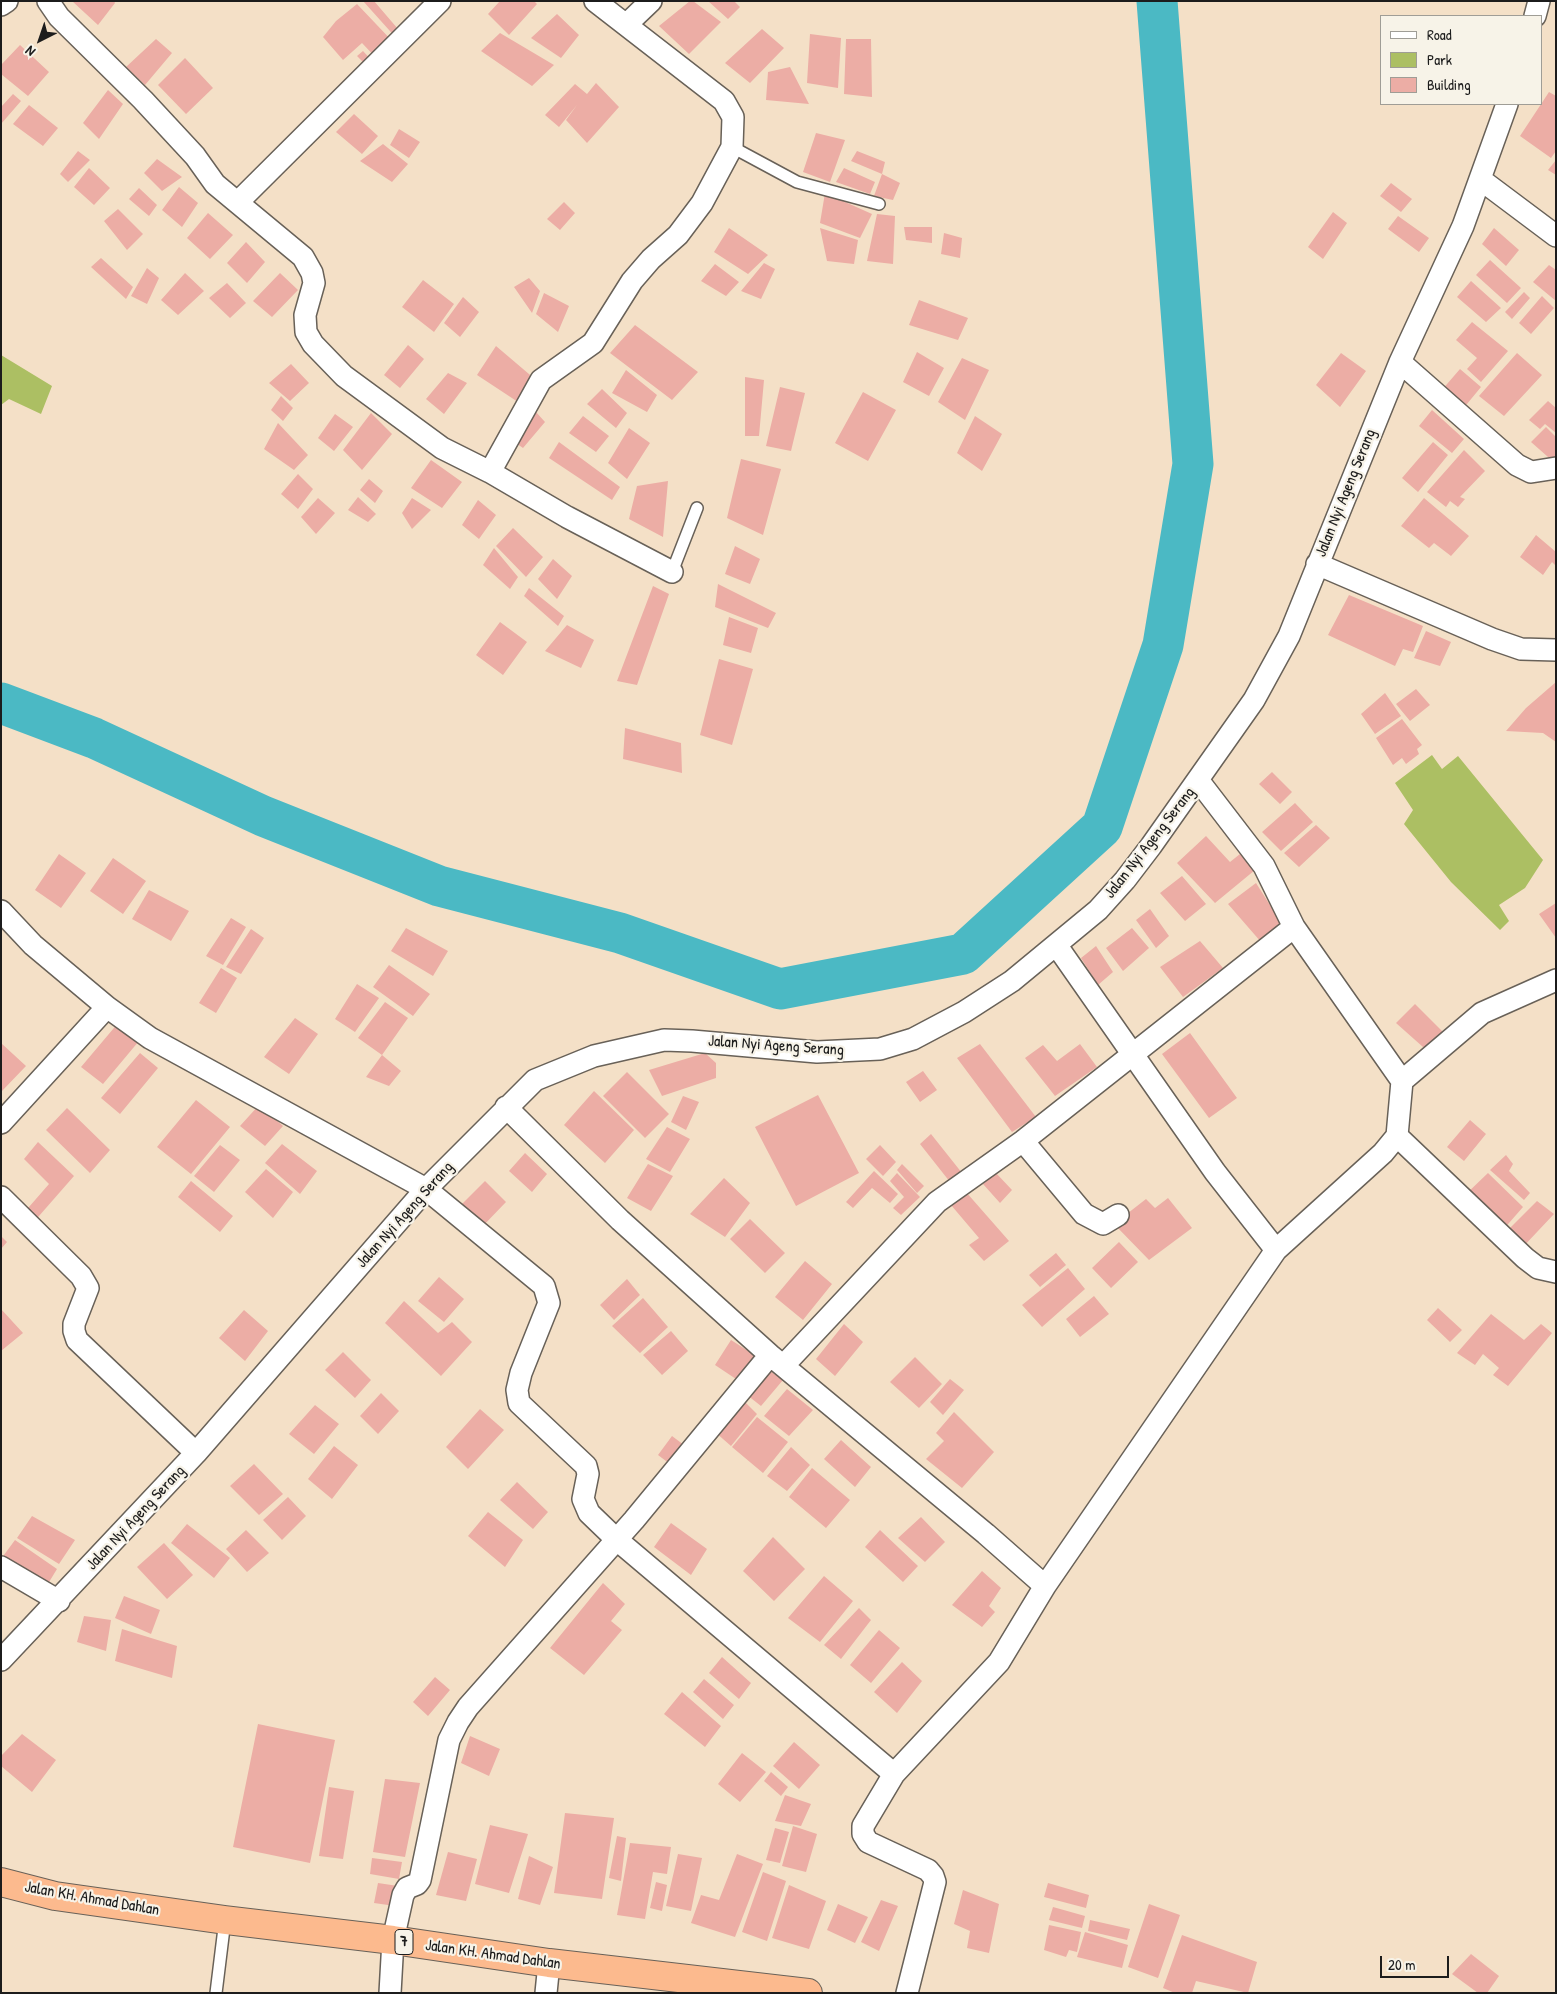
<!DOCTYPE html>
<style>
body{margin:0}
#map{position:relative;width:1557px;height:1994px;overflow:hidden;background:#f4e0c7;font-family:"Patrick Hand",sans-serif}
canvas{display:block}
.frame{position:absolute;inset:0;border:2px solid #1c1c1c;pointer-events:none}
.legend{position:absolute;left:1380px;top:15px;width:162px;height:90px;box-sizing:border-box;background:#f7f3e8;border:1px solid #9f9d96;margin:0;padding:6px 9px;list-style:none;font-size:15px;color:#1c1c1c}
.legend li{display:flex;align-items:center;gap:10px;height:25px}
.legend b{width:25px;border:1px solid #9f9d96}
.north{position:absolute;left:15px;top:15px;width:50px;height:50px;-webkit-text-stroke:4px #f7f3e8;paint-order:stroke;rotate:221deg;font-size:14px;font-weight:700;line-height:20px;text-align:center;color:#1c1c1c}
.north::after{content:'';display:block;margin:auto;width:18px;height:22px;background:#1c1c1c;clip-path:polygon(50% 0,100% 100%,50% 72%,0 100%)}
.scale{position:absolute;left:1380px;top:1956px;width:69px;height:22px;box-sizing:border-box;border:2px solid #1c1c1c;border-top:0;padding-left:6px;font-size:15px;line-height:18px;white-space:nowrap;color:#1c1c1c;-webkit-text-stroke:4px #f7f3e8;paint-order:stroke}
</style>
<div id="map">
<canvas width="1557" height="1994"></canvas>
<div class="frame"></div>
<ul class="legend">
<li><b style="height:6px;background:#fff"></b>Road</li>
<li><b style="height:14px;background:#acbf63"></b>Park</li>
<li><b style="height:14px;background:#ecada5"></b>Building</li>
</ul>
<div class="north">N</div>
<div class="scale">20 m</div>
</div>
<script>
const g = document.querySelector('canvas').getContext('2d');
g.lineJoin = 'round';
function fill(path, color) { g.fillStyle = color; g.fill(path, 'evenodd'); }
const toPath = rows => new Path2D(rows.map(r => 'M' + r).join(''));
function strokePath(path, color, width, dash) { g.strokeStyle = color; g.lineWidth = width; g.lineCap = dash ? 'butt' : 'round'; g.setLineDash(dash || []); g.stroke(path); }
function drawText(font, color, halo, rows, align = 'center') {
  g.font = font + ' "Patrick Hand",sans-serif'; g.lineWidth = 4.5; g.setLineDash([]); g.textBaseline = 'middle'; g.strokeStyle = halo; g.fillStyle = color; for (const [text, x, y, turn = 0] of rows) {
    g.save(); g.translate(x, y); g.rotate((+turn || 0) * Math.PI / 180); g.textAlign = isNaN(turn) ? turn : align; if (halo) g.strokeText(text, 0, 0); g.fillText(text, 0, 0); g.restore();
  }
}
fill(toPath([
 [1,355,52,386,41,414,9,399,1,405],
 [1432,755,1442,769,1458,756,1543,860,1525,888,1499,905,1509,921,1500,930,1451,882,1404,824,1413,810,1395,783]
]), '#acbf63');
strokePath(toPath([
 [1,703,94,738,263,816,439,886,620,933,780,989,963,954,1102,827,1163,645,1193,464,1157,1]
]), '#4bb9c4', 41);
fill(toPath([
 [72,1,114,1,115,3,98,25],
 [363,1,374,1,404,36,398,40],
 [500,1,534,1,537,4,509,35,488,14],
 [690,1,693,1,721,22,689,54,659,26],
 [708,1,734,1,740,7,728,19],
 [357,4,395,44,379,61,362,43,343,60,323,37,336,21],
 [557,14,579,35,561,58,531,38],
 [762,29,784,48,750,83,725,63],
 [500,33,554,65,532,86,481,51],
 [810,34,841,38,838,88,807,83],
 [156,39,172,53,145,85,126,67],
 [846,39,871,39,872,97,844,94],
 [20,45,49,72,28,96,1,74,1,65],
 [363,51,375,64,370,69,357,56],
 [185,58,213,88,186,114,158,85],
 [790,67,809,104,766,100,768,72],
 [596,83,619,107,587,143,566,120,577,105,559,127,545,115,575,84,587,94],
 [108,90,123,104,99,139,83,123],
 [1549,92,1556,96,1556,151,1551,158,1520,136],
 [13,94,21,101,1,124,1,107],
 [29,105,58,128,43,146,13,124],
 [354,114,378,136,362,154,336,132],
 [399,129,420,142,409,158,390,145],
 [816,133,845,140,830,182,803,172],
 [383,144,408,164,392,182,360,161],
 [78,151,90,160,68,182,60,174],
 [857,151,885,162,882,174,851,161],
 [157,159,182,177,162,191,144,173],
 [1556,160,1556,175,1548,170],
 [89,168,110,188,94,205,74,187],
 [844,168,875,182,870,194,836,182],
 [882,174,900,183,893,200,874,196],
 [1391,183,1412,199,1401,212,1380,196],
 [179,187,198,203,182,227,162,210],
 [139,188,157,205,149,216,129,199],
 [825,193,872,214,860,238,820,223],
 [564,202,575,213,560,230,547,219],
 [118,209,143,234,127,250,104,221],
 [1333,212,1347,223,1323,259,1308,247],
 [208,213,233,235,210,259,187,238],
 [877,214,895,216,893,264,867,261],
 [1398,216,1429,238,1419,252,1388,229],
 [904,227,932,227,932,243,906,240],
 [729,228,768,255,748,274,714,252],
 [820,228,858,240,854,264,827,261],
 [1494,228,1519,250,1506,266,1482,244],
 [944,233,962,238,960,258,941,254],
 [246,242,265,262,247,283,227,263],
 [101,258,133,287,126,299,91,267],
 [1490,260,1521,288,1507,303,1476,275],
 [764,263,775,269,761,299,741,291],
 [715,264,739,282,726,296,701,281],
 [1549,265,1556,270,1556,301,1533,282],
 [147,268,159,278,147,304,131,296],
 [185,273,204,291,178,315,161,300],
 [280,273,298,290,272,317,253,301],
 [529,278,540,291,532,313,514,287],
 [423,280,454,304,434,332,402,307],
 [1471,281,1501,308,1486,322,1457,297],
 [227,283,246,303,230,318,209,298],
 [1524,292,1530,298,1512,319,1505,312],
 [544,293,569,306,558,332,536,314],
 [1542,296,1554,308,1531,334,1519,323],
 [463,297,479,312,460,337,444,323],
 [919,300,968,318,958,340,909,325],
 [1472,322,1508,351,1481,382,1467,369,1477,358,1456,340],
 [635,325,698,372,672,400,610,353],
 [408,345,424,359,400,388,384,375],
 [496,346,536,380,518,402,477,375],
 [917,352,944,368,929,396,903,382],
 [1341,353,1366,371,1340,407,1316,385],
 [1517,353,1542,375,1504,416,1479,396],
 [962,358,989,370,965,420,938,402],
 [291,364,309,383,290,401,269,383],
 [1460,369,1481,387,1462,410,1441,391],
 [626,370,657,395,647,412,612,393],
 [448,373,467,383,444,414,426,399],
 [745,377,764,380,759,436,745,436],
 [780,387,805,393,791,451,766,446],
 [602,389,627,413,616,428,587,404],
 [863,392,896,410,868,461,835,443],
 [281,396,293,408,283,421,271,410],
 [1548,401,1556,408,1556,433,1545,424,1540,429,1529,420],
 [1432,410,1464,439,1452,453,1419,426],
 [536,412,545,422,523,448,513,441],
 [371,413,392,434,362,470,343,450],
 [335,414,353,427,334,451,318,438],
 [583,416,609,436,596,452,569,433],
 [975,416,1002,434,982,471,957,453],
 [278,423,308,455,294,470,264,449],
 [1546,427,1556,437,1556,464,1531,442],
 [629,428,650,443,627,479,608,463],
 [559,442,620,487,612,500,549,458],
 [1433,442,1448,455,1418,492,1402,478],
 [1464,450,1485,471,1460,497,1465,499,1458,507,1450,501,1446,507,1427,492],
 [741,459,781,469,763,535,727,518],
 [431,460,462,482,442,508,411,488],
 [298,474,313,489,298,509,281,494],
 [369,479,383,491,375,503,360,490],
 [668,481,663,537,629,519,637,486],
 [358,497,376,514,368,522,348,510],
 [318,498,335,513,316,534,301,517],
 [412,498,431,510,412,529,402,513],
 [1424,498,1469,536,1451,556,1434,543,1429,548,1401,526],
 [478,500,496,515,479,539,462,525],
 [513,528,543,557,526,577,496,546],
 [1536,535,1556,552,1556,566,1552,562,1543,575,1520,557],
 [735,546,760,559,750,584,725,574],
 [494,548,518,577,510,589,483,565],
 [553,559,572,576,557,599,538,579],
 [718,584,776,613,768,628,715,607],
 [653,586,669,594,637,685,617,681],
 [529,588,564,616,558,626,524,596],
 [1349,595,1423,626,1413,652,1403,649,1395,666,1328,635],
 [729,617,758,628,751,653,723,645],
 [500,622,527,642,503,675,476,655],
 [567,625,594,640,581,668,545,651],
 [1426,631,1451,642,1440,666,1414,658],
 [719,659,753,669,732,745,700,735],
 [1556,682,1556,742,1543,733,1506,731,1526,708],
 [1416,689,1430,705,1410,721,1396,704],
 [1385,693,1401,716,1375,734,1361,714],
 [1402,719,1422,745,1417,749,1419,754,1406,764,1402,758,1393,765,1376,738],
 [625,728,681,743,682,773,623,759],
 [1272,772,1292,792,1280,804,1259,784],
 [1295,803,1313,822,1281,851,1262,832],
 [1316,825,1330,838,1299,867,1284,853],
 [1206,836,1230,862,1240,854,1255,870,1215,903,1177,863],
 [59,854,86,873,61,908,35,890],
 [113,858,146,881,123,914,90,891],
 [1182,876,1206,904,1185,921,1160,893],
 [1256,883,1282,924,1261,942,1228,904],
 [149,890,189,911,171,941,132,919],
 [1556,903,1556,938,1539,914],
 [1150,909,1169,936,1156,948,1136,920],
 [231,918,246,927,223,965,206,956],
 [406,928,448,951,433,976,391,951],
 [1132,928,1149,948,1123,971,1106,948],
 [251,929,264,938,241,974,226,967],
 [1200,941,1223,968,1183,997,1160,967],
 [1096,946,1113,972,1098,985,1081,958],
 [389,965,430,994,413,1016,373,987],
 [221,968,237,978,216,1013,199,1003],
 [357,984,379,998,355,1032,335,1019],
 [385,1002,408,1018,382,1055,358,1038],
 [1415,1004,1448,1037,1432,1055,1396,1023],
 [295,1018,318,1034,289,1074,264,1057],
 [119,1022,139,1041,103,1084,81,1067],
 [1190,1033,1237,1098,1209,1118,1162,1054],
 [1,1043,26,1066,2,1091,1,1089],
 [980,1044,1036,1117,1012,1132,957,1058],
 [1080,1044,1097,1067,1055,1096,1025,1058,1043,1045,1057,1061],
 [140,1053,158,1068,120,1114,101,1098],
 [705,1053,716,1063,716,1078,662,1096,649,1070],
 [382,1055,401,1071,389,1086,366,1077],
 [923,1071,937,1090,920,1102,906,1082],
 [627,1072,669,1114,645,1138,603,1096],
 [594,1091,634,1130,605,1163,564,1125],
 [818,1095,859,1173,796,1206,755,1127],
 [683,1096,699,1102,686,1130,671,1122],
 [196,1100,230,1127,191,1174,157,1147],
 [259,1105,283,1126,265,1146,240,1126],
 [67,1108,110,1150,90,1173,46,1130],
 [1470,1120,1486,1134,1464,1161,1447,1147],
 [667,1127,690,1139,670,1172,646,1159],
 [931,1134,962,1173,950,1182,920,1144],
 [38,1142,74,1176,32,1224,22,1215,49,1184,24,1159],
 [282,1144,317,1171,300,1194,265,1163],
 [220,1145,240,1160,214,1192,194,1176],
 [880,1145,896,1162,883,1176,866,1159],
 [525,1153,547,1174,532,1192,509,1171],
 [1506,1155,1513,1164,1509,1171,1530,1193,1524,1200,1490,1170],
 [648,1164,673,1176,651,1211,627,1198],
 [902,1164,924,1186,917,1193,897,1170],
 [266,1169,293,1192,273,1218,245,1192],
 [874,1171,898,1194,890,1203,872,1188,853,1208,846,1202],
 [897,1173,920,1197,901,1215,893,1208,904,1197,890,1181],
 [996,1173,1012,1190,1000,1203,983,1184],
 [1488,1173,1523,1207,1502,1231,1464,1196],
 [724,1178,750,1203,725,1237,690,1214],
 [191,1181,233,1216,220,1232,178,1197],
 [485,1181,506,1202,480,1229,458,1208],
 [966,1192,1009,1241,984,1261,969,1245,979,1238,951,1205],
 [1168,1198,1192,1228,1149,1260,1114,1224,1146,1199,1155,1208],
 [1537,1201,1554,1214,1521,1249,1505,1233],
 [750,1219,785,1253,765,1273,730,1239],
 [1,1236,7,1242,1,1249],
 [1119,1242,1138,1262,1111,1288,1092,1268],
 [1056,1253,1066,1265,1040,1287,1029,1275],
 [805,1261,832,1284,803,1320,775,1297],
 [1068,1268,1085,1289,1042,1327,1022,1305],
 [439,1277,464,1299,444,1322,418,1301],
 [627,1279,640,1295,614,1320,600,1305],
 [1094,1296,1109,1314,1080,1337,1066,1319],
 [643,1298,668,1327,640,1353,612,1326],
 [404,1301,438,1333,452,1322,472,1342,441,1376,385,1323],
 [1438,1308,1462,1330,1450,1342,1427,1320],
 [1,1309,23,1333,1,1351],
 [244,1310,268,1331,245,1361,219,1338],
 [1491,1314,1524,1340,1541,1324,1552,1333,1508,1386,1493,1375,1499,1368,1483,1354,1475,1365,1457,1353],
 [844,1324,863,1342,835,1376,816,1359],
 [671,1331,688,1351,662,1375,643,1355],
 [731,1340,759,1358,742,1383,715,1365],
 [343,1352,371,1380,355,1398,325,1370],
 [915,1357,942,1384,919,1408,890,1382],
 [767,1369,783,1380,761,1406,747,1395],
 [950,1379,964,1390,943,1415,930,1402],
 [787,1389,813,1410,789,1436,764,1416],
 [381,1393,399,1411,378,1434,360,1416],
 [743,1400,757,1414,731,1446,715,1432],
 [315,1405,339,1424,314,1454,289,1434],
 [480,1409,504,1430,468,1469,446,1447],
 [954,1412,994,1452,962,1488,926,1459,944,1441,936,1433],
 [757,1417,788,1442,763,1473,732,1447],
 [672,1436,684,1445,670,1464,658,1455],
 [841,1440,871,1467,855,1487,824,1459],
 [334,1446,358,1465,332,1499,308,1479],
 [791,1447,810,1465,787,1491,767,1476],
 [254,1464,283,1494,259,1515,230,1486],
 [812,1468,850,1500,826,1528,789,1497],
 [517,1482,548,1512,533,1529,500,1500],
 [288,1497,306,1516,282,1540,263,1520],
 [488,1512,523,1540,505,1567,468,1536],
 [32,1516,75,1540,59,1564,17,1538],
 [921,1517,945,1542,925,1562,898,1538],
 [671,1523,707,1549,691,1575,654,1547],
 [187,1524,230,1558,214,1578,171,1543],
 [246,1530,269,1553,247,1572,226,1549],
 [880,1530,918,1566,903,1582,865,1547],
 [773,1537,805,1569,774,1601,743,1571],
 [15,1540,57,1569,46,1587,1,1559],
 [164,1543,193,1575,167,1599,137,1567],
 [982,1571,1001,1588,989,1606,995,1612,982,1627,952,1605],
 [824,1576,853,1601,820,1642,788,1618],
 [603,1583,625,1604,611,1621,622,1630,584,1675,550,1648],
 [124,1596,160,1610,151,1634,115,1618],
 [859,1608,871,1620,841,1659,824,1645],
 [84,1616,111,1620,106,1651,77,1642],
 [122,1629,177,1646,172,1678,115,1661],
 [879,1630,900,1648,871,1683,850,1665],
 [722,1657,751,1683,739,1699,709,1673],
 [902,1662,922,1681,897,1713,874,1692],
 [435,1677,450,1690,428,1716,413,1702],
 [704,1679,734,1705,723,1719,693,1692],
 [682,1692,721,1726,705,1747,664,1714],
 [258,1724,335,1740,310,1863,233,1847],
 [22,1734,56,1760,32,1792,1,1766,1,1756],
 [470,1736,500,1749,489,1776,461,1763],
 [794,1742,820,1765,799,1789,773,1766],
 [742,1753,766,1772,740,1802,718,1784],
 [771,1772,788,1787,781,1796,764,1781],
 [385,1779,420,1783,405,1857,373,1852],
 [329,1787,354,1791,343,1859,319,1856],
 [785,1795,811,1804,801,1826,775,1821],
 [565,1813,614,1818,602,1899,554,1893],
 [490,1825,528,1834,509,1893,475,1884],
 [793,1826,817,1834,806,1872,782,1866],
 [775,1828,789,1832,780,1863,766,1860],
 [617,1836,626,1838,621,1881,609,1878],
 [630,1843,671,1847,667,1874,653,1872,645,1919,617,1915],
 [448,1852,477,1859,466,1901,436,1895],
 [678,1854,702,1858,691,1911,666,1906],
 [737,1854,763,1864,735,1937,691,1923,701,1895,719,1900],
 [529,1856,553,1867,540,1905,518,1899],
 [372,1858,402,1862,399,1879,370,1874],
 [763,1872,786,1881,767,1941,742,1932],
 [656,1882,667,1885,662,1911,650,1908],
 [378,1883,398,1886,395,1906,374,1903],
 [1048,1883,1089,1895,1086,1908,1044,1897],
 [789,1885,826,1901,809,1949,772,1938],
 [963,1890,999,1904,989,1953,967,1948,970,1931,954,1924],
 [881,1900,898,1906,879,1951,861,1942],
 [838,1904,868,1917,855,1943,827,1930],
 [1149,1904,1180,1915,1158,1978,1128,1967],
 [1053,1907,1085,1916,1082,1928,1049,1920],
 [1090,1920,1130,1929,1127,1940,1088,1931],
 [1049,1925,1081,1932,1077,1952,1069,1950,1066,1957,1044,1950],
 [1085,1932,1128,1945,1122,1968,1077,1957],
 [1182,1935,1257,1962,1248,1993,1196,1981,1192,1993,1175,1993,1163,1988],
 [1471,1954,1499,1976,1487,1993,1478,1993,1452,1974]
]), '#ecada5');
const service = toPath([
 [732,147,797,182,879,204],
 [672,572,697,508],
 [216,1993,225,1920]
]);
const minor = toPath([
 [48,1,59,17,143,100,195,156,215,184,303,257,312,273,314,283,305,315,306,332,313,344,344,376,442,448,490,472,567,517,672,572],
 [1,5,7,1],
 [1535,16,1539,1],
 [627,24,651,1],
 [1480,179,1556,236],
 [238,202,440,1],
 [1400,362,1517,465,1531,472,1556,468],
 [490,472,541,380,593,343,632,281,651,259,678,235,702,203,732,147,733,117,724,101,595,1],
 [1317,564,1492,639,1521,649,1556,650],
 [1,911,33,945,107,1007,150,1038,426,1189,544,1286,549,1303,521,1373,517,1390,519,1403,586,1466,588,1474,583,1499,589,1513,616,1539,894,1774],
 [1057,946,1215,1172,1276,1250,1383,1153,1397,1136,1402,1081,1294,927],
 [1402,1081,1482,1013,1556,980],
 [506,1107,620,1220,770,1355,986,1534,1045,1586,999,1662,894,1774,863,1826,863,1834,868,1842,928,1870,933,1876,935,1882,907,1993],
 [1,1123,107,1007],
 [1397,1136,1525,1258,1538,1268,1556,1272],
 [1023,1141,1084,1214,1103,1224,1118,1215],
 [1,1197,81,1276,88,1288,74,1324,74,1331,77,1340,196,1453],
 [784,1365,937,1202,1023,1141,1294,927,1264,866,1198,780],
 [1,1567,59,1601],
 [1045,1586,1276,1250],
 [1,1660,196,1453,426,1189,535,1080,594,1056,664,1040,692,1041,817,1052,880,1049,913,1039,964,1012,1012,981,1098,910,1125,880,1151,846,1254,700,1289,636,1400,362,1463,226,1507,104],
 [390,1993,393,1940,403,1895,407,1888,417,1884,420,1880,449,1740,458,1722,468,1707,634,1520,770,1355],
 [546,1993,549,1963]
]);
const trunk = toPath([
 [1,1882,55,1896,225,1920,393,1940,549,1963,808,1993]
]);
strokePath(service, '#686158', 14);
strokePath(minor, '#686158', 24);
strokePath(trunk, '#686158', 30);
strokePath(service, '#fff', 11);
strokePath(minor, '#fff', 21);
strokePath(trunk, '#fcba8e', 28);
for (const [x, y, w] of [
 [404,1942,18]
]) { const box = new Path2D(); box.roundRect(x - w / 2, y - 12.5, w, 25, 4); g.fillStyle = '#f7f3e8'; g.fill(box); strokePath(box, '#1c1c1c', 1); }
drawText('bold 15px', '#1c1c1c', null, [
 ["7",404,1942]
]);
drawText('16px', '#1c1c1c', '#f7f3e8', [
 ["Jalan Nyi Ageng Serang",1346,493,-68],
 ["Jalan Nyi Ageng Serang",1150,843,-52],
 ["Jalan Nyi Ageng Serang",776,1046,4],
 ["Jalan Nyi Ageng Serang",405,1215,-48],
 ["Jalan Nyi Ageng Serang",136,1518,-47],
 ["Jalan KH. Ahmad Dahlan",92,1899,10],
 ["Jalan KH. Ahmad Dahlan",493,1955,8]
]);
</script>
